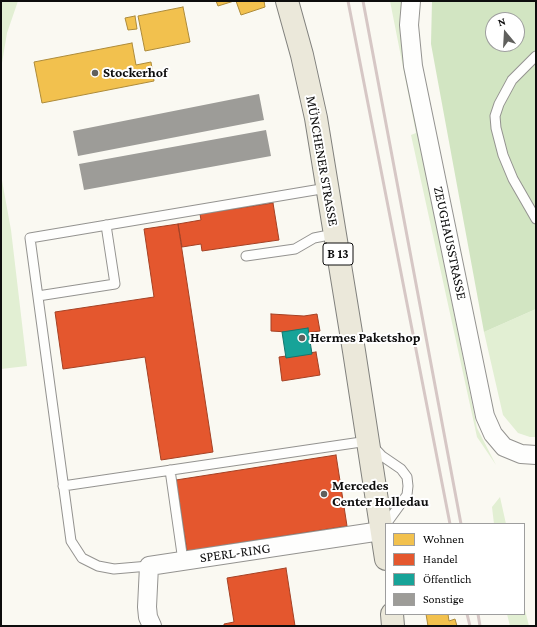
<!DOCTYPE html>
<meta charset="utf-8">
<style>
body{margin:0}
#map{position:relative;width:537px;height:627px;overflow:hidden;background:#faf9f2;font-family:"Crimson Pro",serif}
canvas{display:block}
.frame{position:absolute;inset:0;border:2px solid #0d0d0d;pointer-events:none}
.legend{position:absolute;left:385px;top:523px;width:140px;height:92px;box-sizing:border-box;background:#fff;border:1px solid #9e9e9e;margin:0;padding:5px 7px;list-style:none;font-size:12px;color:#0d0d0d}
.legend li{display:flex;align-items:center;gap:8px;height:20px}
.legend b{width:20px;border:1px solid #9e9e9e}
.north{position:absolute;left:485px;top:12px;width:40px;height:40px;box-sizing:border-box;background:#fff;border:1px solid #9e9e9e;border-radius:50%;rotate:342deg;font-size:11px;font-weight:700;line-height:16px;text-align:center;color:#0d0d0d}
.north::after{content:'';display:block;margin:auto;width:14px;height:18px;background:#60605d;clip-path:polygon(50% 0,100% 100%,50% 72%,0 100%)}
</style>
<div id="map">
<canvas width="537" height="627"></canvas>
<div class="frame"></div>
<ul class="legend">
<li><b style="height:11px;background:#f2c14e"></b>Wohnen</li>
<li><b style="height:11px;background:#e4572e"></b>Handel</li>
<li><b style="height:11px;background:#17a398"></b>Öffentlich</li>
<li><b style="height:11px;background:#9d9c98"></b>Sonstige</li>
</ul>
<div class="north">N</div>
</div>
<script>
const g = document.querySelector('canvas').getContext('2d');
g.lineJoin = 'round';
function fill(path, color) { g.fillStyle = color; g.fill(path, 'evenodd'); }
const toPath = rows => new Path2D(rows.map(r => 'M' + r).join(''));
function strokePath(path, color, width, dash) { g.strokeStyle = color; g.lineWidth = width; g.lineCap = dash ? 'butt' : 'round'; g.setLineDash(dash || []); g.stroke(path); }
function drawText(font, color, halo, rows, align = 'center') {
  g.font = font + ' "Crimson Pro",serif'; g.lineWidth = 4; g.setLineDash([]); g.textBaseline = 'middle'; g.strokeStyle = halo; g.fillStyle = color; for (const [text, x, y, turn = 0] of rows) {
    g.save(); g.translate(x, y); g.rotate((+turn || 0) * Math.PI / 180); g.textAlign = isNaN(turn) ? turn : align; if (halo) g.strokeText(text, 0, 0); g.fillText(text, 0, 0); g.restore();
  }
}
fill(toPath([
 [1,1,18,1,7,33,1,69],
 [390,1,404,1,418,135,477,428,496,465,477,437,411,135,416,133],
 [1,175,11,230,27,366,1,369],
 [536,309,536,437,530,437,518,433,503,415,484,332],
 [500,497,506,524,494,524,492,507],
 [524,606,529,626,510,626,507,614,524,614]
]), '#e2efd3');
fill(toPath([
 [432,1,536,1,536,309,484,332,431,44],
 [493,20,517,20,517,44,493,44]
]), '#d2e5c2');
const homes = toPath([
 [216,1,234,1,218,6,216,1],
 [236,1,264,1,265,7,241,15,236,1],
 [183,7,190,42,145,51,138,16,183,7],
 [135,16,137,29,128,30,125,18,135,16],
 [132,43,136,65,151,62,154,81,42,103,34,62,132,43],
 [426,614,448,614,449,621,455,619,457,626,428,626,426,614]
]);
fill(homes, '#f2c14e');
strokePath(homes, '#ad8b3a', 1);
const shops = toPath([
 [273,203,279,240,202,251,201,244,182,247,178,224,201,220,200,214,273,203],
 [178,224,213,452,161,460,145,357,63,369,55,312,154,297,144,229,178,224],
 [271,314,304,316,317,314,320,331,304,333,271,331,271,314],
 [316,352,320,375,282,381,279,357,316,352],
 [336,455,347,526,187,551,176,480,336,455],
 [286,568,295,626,224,626,224,624,234,622,227,578,286,568]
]);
fill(shops, '#e4572e');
strokePath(shops, '#a44124', 1);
const public = toPath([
 [308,328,312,354,286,358,282,332,308,328]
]);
fill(public, '#17a398');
strokePath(public, '#14766e', 1);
fill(toPath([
 [259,94,264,120,78,156,73,131],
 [266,130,271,156,84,190,79,164]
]), '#9d9c98');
const lane = toPath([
 [536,56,512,80,499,104,495,116,496,128,503,155,513,179,536,219],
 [246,256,295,249,314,238,334,234],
 [38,296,115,284,106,225],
 [170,470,183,561],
 [63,486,368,441,382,456,401,469,407,477,408,486,407,495,386,524],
 [149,566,114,569,98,566,82,558,71,541,30,238,327,188]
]);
const street = toPath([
 [411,1,409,25,413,66,485,416,493,434,504,447,521,454,536,455],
 [152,626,148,617,147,607,149,566,381,531]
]);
const primary = toPath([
 [287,1,302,55,316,118,354,351,386,559],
 [392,614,393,626]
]);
strokePath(lane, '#949390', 11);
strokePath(street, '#949390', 20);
strokePath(primary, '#81817d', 24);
strokePath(lane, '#fefefd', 9);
strokePath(street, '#fefefd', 18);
strokePath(primary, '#ebe8da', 22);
strokePath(toPath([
 [348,1,450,524],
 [363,1,461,524],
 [467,614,470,626],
 [478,614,480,626]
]), '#d6c7c5', 3);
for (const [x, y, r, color] of [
 [95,73,4,"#60605d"],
 [302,338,4,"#60605d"],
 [324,494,4,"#60605d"]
]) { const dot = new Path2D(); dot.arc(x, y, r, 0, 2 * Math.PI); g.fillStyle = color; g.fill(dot); strokePath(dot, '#fff', 1.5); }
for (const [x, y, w] of [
 [338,254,30]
]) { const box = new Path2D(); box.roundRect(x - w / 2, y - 11, w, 22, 3); g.fillStyle = '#fff'; g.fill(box); strokePath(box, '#0d0d0d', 1); }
drawText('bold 13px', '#0d0d0d', null, [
 ["B 13",338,254]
]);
drawText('bold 14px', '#0d0d0d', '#fff', [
 ["Stockerhof",103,73],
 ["Hermes Paketshop",310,338],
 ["Mercedes",332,486],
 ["Center Holledau",332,502]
], 'left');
drawText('14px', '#0d0d0d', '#fff', [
 ["MÜNCHENER STRASSE",322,161,80],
 ["ZEUGHAUSSTRASSE",450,243,78],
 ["SPERL-RING",235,553,-8]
]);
</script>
